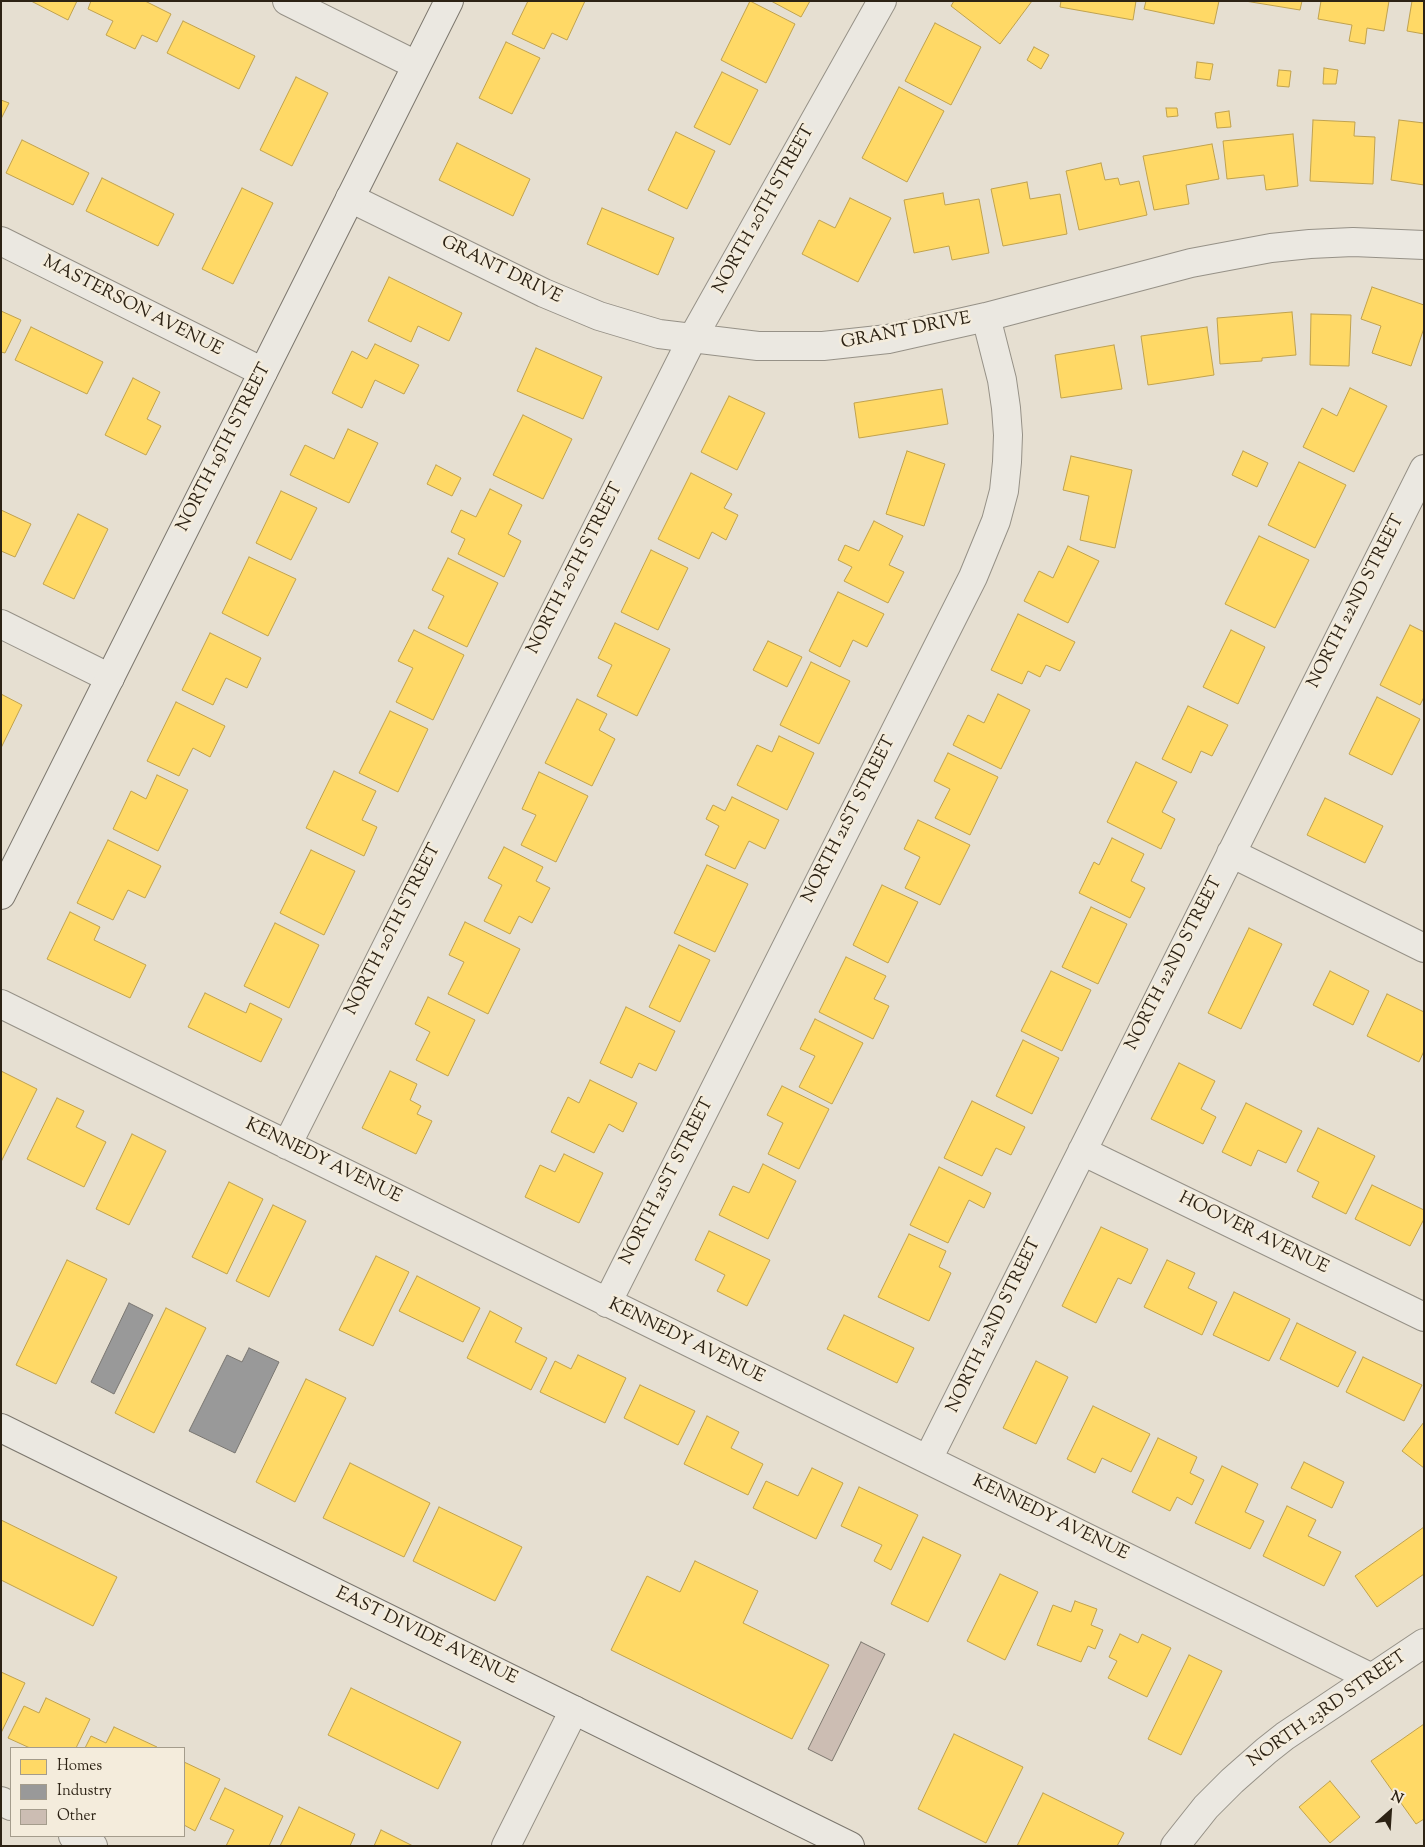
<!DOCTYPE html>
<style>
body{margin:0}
#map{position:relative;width:1425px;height:1847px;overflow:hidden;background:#e6dfd1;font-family:"Sorts Mill Goudy",serif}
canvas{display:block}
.frame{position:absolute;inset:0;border:2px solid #2d2315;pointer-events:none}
.legend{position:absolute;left:10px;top:1747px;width:175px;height:90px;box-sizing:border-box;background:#f4ecdc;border:1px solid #a49c8c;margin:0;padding:6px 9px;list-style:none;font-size:15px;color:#2d2315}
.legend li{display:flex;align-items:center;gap:10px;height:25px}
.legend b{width:25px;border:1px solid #a49c8c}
.north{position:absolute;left:1365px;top:1787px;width:50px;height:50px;-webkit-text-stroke:4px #f4ecdc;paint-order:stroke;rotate:26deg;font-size:14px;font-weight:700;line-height:20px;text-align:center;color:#2d2315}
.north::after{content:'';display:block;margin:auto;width:18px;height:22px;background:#2d2315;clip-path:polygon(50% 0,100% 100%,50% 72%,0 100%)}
</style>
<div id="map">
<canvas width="1425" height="1847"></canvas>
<div class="frame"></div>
<ul class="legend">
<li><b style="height:14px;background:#ffd966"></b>Homes</li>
<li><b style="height:14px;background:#999"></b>Industry</li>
<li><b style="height:14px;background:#ccbdb3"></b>Other</li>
</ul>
<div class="north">N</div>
</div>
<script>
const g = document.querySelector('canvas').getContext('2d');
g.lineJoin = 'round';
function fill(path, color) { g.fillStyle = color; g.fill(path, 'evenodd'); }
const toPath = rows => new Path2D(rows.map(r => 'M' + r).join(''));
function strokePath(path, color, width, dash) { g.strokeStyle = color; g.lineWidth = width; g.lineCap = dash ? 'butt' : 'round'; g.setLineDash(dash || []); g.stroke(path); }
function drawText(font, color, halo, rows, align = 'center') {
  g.font = font + ' "Sorts Mill Goudy",serif'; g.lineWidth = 5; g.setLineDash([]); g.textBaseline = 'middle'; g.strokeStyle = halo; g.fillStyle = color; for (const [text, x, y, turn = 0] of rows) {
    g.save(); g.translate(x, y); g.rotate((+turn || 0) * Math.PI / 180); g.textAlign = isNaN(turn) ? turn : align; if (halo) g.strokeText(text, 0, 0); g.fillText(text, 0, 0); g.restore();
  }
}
const homes = toPath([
 [31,1,77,1,68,20,31,1],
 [91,1,145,1,171,14,157,42,142,35,135,49,106,35,113,21,88,9,91,1],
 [528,1,585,1,567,40,552,33,544,49,512,34,528,1],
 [750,1,795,24,766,83,721,60,750,1],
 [771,1,810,1,801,17,771,1],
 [954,1,1032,1,1000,44,951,6,954,1],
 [1061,1,1136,1,1133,20,1060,7,1061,1],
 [1146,1,1219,1,1214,24,1144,9,1146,1],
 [1245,1,1302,1,1300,10,1245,1],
 [1321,1,1389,1,1384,31,1367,28,1365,44,1349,41,1352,25,1318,19,1321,1],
 [1412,1,1424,1,1424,34,1407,31,1412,1],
 [183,21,255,56,239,89,167,53,183,21],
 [935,23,981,47,951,105,905,81,935,23],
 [506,42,540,58,512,114,479,98,506,42],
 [1034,47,1049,55,1041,69,1027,60,1034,47],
 [1197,62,1213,64,1210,80,1195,78,1197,62],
 [1324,68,1338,70,1336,84,1323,84,1324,68],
 [1279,70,1291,71,1289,87,1277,86,1279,70],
 [722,72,758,90,730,145,694,127,722,72],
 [296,77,328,93,292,166,260,150,296,77],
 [899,87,944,111,907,182,862,158,899,87],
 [1,100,9,103,1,119,1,100],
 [1166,108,1177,108,1178,116,1167,117,1166,108],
 [1229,111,1231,127,1217,128,1215,113,1229,111],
 [1313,120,1355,122,1354,136,1375,137,1373,184,1310,181,1313,120],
 [1399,120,1424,123,1424,185,1391,180,1399,120],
 [676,132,715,151,687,209,648,190,676,132],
 [1293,134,1298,186,1266,190,1264,175,1227,179,1223,141,1293,134],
 [22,140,89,173,73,205,6,173,22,140],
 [457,143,530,179,513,216,439,180,457,143],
 [1212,144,1219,179,1186,185,1189,204,1154,210,1143,156,1212,144],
 [1101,163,1105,180,1118,178,1120,185,1139,181,1147,215,1079,230,1066,171,1101,163],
 [102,178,174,214,158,246,86,211,102,178],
 [1027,182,1030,199,1060,194,1067,234,1003,246,991,189,1027,182],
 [242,188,273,203,233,284,202,269,242,188],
 [943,193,945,205,979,199,989,253,952,260,949,246,914,253,904,200,943,193],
 [850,198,891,218,858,282,802,254,819,220,835,228,850,198],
 [602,208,674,238,658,275,587,244,602,208],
 [389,277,462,313,449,341,418,326,411,342,368,321,389,277],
 [1372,287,1424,305,1424,328,1411,366,1372,353,1381,326,1361,319,1372,287],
 [1,311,21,320,5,353,1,352,1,311],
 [1292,312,1296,355,1262,358,1262,361,1220,364,1217,318,1292,312],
 [1311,314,1351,315,1349,366,1310,365,1311,314],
 [31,327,103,362,87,394,15,360,31,327],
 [1207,327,1214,375,1148,385,1141,336,1207,327],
 [375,344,419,365,404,394,375,380,362,408,332,393,352,351,367,359,375,344],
 [1114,345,1122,389,1061,398,1055,355,1114,345],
 [536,348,602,377,583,419,517,391,536,348],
 [133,378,160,392,147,419,161,426,146,455,105,435,133,378],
 [1350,388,1387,406,1354,472,1303,447,1322,408,1337,416,1350,388],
 [942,389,948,424,859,438,854,403,942,389],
 [729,396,765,413,737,470,701,452,729,396],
 [523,415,572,439,543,499,493,475,523,415],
 [348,429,378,443,349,503,290,475,305,445,334,459,348,429],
 [907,451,945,464,924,526,886,514,907,451],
 [1243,451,1268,463,1257,487,1232,475,1243,451],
 [1071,456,1132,470,1115,548,1080,540,1089,496,1063,490,1071,456],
 [1299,462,1346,485,1315,548,1268,525,1299,462],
 [436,465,461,478,452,496,427,484,436,465],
 [691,473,732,494,724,508,738,515,726,540,712,532,699,559,658,539,691,473],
 [490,489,522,505,508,534,521,541,504,577,458,554,465,539,451,532,461,510,476,517,490,489],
 [281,491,317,508,291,560,256,543,281,491],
 [1,510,31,524,15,557,1,551,1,510],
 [78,514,108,529,74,599,43,584,78,514],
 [874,521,903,536,889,565,904,572,888,603,844,581,852,567,838,560,845,545,859,551,874,521],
 [1259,536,1309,560,1275,628,1225,604,1259,536],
 [1068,546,1099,561,1068,623,1024,601,1039,571,1053,578,1068,546],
 [651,550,688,568,658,630,621,612,651,550],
 [249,557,296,579,268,636,222,613,249,557],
 [448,558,498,583,467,647,428,628,444,596,432,590,448,558],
 [838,592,884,614,867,647,853,640,840,667,809,651,838,592],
 [1018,614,1075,642,1060,671,1046,665,1040,677,1028,671,1022,684,991,670,1018,614],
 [615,623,670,649,637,716,597,696,612,665,598,658,615,623],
 [1410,625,1424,632,1424,697,1420,705,1380,685,1410,625],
 [414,630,464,655,433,720,396,702,413,668,398,661,414,630],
 [1231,630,1265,647,1238,704,1203,687,1231,630],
 [210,633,261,658,247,688,226,678,213,705,182,690,210,633],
 [768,641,802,657,787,687,753,670,768,641],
 [811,662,850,681,819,744,780,725,811,662],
 [1,694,22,705,1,748,1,694],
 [998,694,1030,710,1001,769,953,745,968,715,984,723,998,694],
 [1377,697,1420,719,1392,775,1349,754,1377,697],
 [577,699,607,714,599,730,615,739,592,786,545,763,577,699],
 [176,702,225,726,210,757,193,748,179,776,147,761,176,702],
 [1188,706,1228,725,1212,756,1201,751,1191,773,1162,759,1188,706],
 [390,711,428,729,398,792,359,773,390,711],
 [779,736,814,753,787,810,737,785,757,745,772,752,779,736],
 [948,753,998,777,970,835,935,818,950,789,934,781,948,753],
 [1136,762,1177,782,1162,812,1175,819,1161,849,1107,822,1136,762],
 [334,771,376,791,362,820,377,827,364,856,306,828,334,771],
 [539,772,588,796,556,862,521,845,536,815,522,809,539,772],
 [157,775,188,790,158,851,113,829,131,791,146,799,157,775],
 [732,797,779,820,765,849,749,841,735,869,705,855,719,826,706,819,713,805,725,811,732,797],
 [1325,798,1383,826,1365,863,1307,835,1325,798],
 [918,820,970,845,940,905,905,888,920,857,904,849,918,820],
 [1112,838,1144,854,1131,881,1145,888,1130,918,1079,893,1094,862,1099,865,1112,838],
 [108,840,161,866,145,898,128,890,113,920,77,903,108,840],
 [504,847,543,867,536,881,550,888,532,923,519,916,510,934,484,921,502,885,488,878,504,847],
 [311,850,355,871,324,935,280,913,311,850],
 [707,865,748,884,715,952,674,933,707,865],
 [882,885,918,902,888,963,853,945,882,885],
 [1091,907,1127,924,1098,984,1062,967,1091,907],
 [70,912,100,927,94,940,146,965,130,998,47,959,70,912],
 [465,922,520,949,488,1014,448,994,464,962,449,955,465,922],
 [275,923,319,945,289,1008,244,986,275,923],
 [1249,928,1282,944,1241,1029,1208,1013,1249,928],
 [679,945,710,960,680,1022,649,1007,679,945],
 [846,957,886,976,874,999,889,1006,873,1039,819,1012,846,957],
 [1051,971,1091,990,1062,1051,1021,1031,1051,971],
 [1330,971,1369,991,1353,1025,1313,1005,1330,971],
 [205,993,246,1013,250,1003,282,1019,261,1062,188,1027,205,993],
 [1387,994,1424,1012,1424,1051,1419,1062,1367,1036,1387,994],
 [428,997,475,1020,448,1076,416,1060,430,1032,415,1024,428,997],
 [626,1007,675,1031,656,1071,639,1063,632,1078,600,1063,626,1007],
 [815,1019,863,1043,832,1104,799,1087,815,1056,800,1049,815,1019],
 [1023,1040,1059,1058,1032,1114,996,1096,1023,1040],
 [1179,1063,1215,1081,1201,1109,1216,1117,1203,1144,1151,1119,1179,1063],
 [1,1071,37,1089,1,1162,1,1071],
 [390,1071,417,1084,410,1100,421,1106,417,1114,432,1121,416,1154,362,1128,390,1071],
 [590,1080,637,1103,623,1132,609,1124,594,1153,551,1132,568,1097,579,1103,590,1080],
 [782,1086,829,1109,799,1169,768,1154,783,1123,767,1115,782,1086],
 [57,1098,84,1111,76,1127,106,1142,84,1187,27,1159,57,1098],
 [972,1101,1025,1127,1011,1155,996,1148,982,1176,944,1158,972,1101],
 [1246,1103,1302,1131,1286,1163,1258,1150,1251,1166,1222,1152,1246,1103],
 [1318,1128,1375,1156,1346,1214,1312,1197,1319,1182,1297,1171,1318,1128],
 [132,1134,166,1151,129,1225,96,1209,132,1134],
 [564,1154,603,1173,579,1223,525,1197,540,1165,555,1172,564,1154],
 [763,1164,796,1181,768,1239,719,1215,733,1186,749,1193,763,1164],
 [939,1167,991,1193,984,1208,969,1200,948,1243,910,1225,939,1167],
 [229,1182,263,1199,227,1274,192,1257,229,1182],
 [1372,1185,1424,1210,1424,1219,1410,1246,1355,1219,1372,1185],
 [273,1205,306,1221,269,1297,236,1281,273,1205],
 [1101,1227,1148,1249,1131,1284,1118,1278,1096,1323,1062,1306,1101,1227],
 [709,1231,770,1260,747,1306,717,1291,725,1275,695,1260,709,1231],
 [909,1234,946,1251,939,1267,951,1273,929,1321,878,1297,909,1234],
 [376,1256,409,1272,373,1346,339,1330,376,1256],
 [67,1260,107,1279,56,1384,16,1365,67,1260],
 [1167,1260,1195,1273,1188,1288,1217,1302,1202,1335,1144,1307,1167,1260],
 [417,1276,480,1308,463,1342,399,1311,417,1276],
 [1234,1292,1290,1319,1269,1361,1213,1335,1234,1292],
 [166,1308,206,1328,154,1433,115,1413,166,1308],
 [490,1311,522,1328,515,1342,547,1358,531,1390,467,1358,490,1311],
 [844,1315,914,1348,897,1383,827,1349,844,1315],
 [1297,1323,1356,1352,1338,1387,1280,1359,1297,1323],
 [578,1355,626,1378,605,1423,540,1392,555,1361,571,1369,578,1355],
 [1363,1357,1422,1385,1404,1421,1346,1392,1363,1357],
 [1036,1361,1068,1377,1036,1444,1003,1428,1036,1361],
 [306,1379,346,1398,295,1502,256,1482,306,1379],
 [640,1385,695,1411,678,1445,624,1418,640,1385],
 [1093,1406,1150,1434,1131,1472,1102,1458,1095,1473,1067,1459,1093,1406],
 [707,1416,739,1432,731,1448,763,1464,748,1495,684,1464,707,1416],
 [1424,1422,1424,1468,1402,1451,1424,1422],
 [1158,1438,1197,1457,1190,1473,1204,1480,1192,1505,1177,1497,1170,1511,1132,1492,1158,1438],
 [1304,1462,1344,1482,1332,1508,1291,1488,1304,1462],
 [350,1463,430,1503,404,1557,323,1518,350,1463],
 [1222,1466,1258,1484,1245,1512,1264,1521,1250,1549,1195,1523,1222,1466],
 [812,1468,843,1483,816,1539,753,1508,766,1481,798,1496,812,1468],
 [859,1487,918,1515,891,1570,874,1561,882,1545,841,1526,859,1487],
 [1287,1506,1316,1520,1308,1536,1341,1552,1324,1586,1263,1556,1287,1506],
 [439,1507,522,1547,495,1601,413,1561,439,1507],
 [1,1520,117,1577,93,1626,1,1580,1,1520],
 [1424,1527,1424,1574,1377,1607,1355,1576,1424,1527],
 [923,1537,961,1555,928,1622,891,1604,923,1537],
 [695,1561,758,1591,743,1623,829,1665,792,1739,611,1650,647,1576,680,1592,695,1561],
 [1000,1574,1038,1592,1005,1660,967,1641,1000,1574],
 [1075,1601,1097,1609,1091,1625,1103,1630,1095,1649,1088,1646,1081,1662,1037,1645,1053,1605,1071,1612,1075,1601],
 [1120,1634,1138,1643,1142,1634,1171,1648,1147,1697,1108,1678,1117,1661,1109,1657,1120,1634],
 [1189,1655,1222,1671,1181,1755,1148,1739,1189,1655],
 [1,1672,25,1683,1,1733,1,1672],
 [351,1688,461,1742,438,1789,328,1735,351,1688],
 [46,1698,90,1719,76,1748,30,1748,8,1738,24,1706,39,1713,46,1698],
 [1424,1724,1424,1819,1416,1824,1371,1761,1424,1724],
 [114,1727,157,1747,156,1748,85,1748,91,1736,106,1743,114,1727],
 [954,1734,1023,1767,986,1843,918,1809,954,1734],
 [184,1762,220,1779,195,1831,184,1825,184,1762],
 [1330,1781,1360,1817,1330,1843,1299,1807,1330,1781],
 [225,1788,283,1816,269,1846,226,1846,234,1830,210,1819,225,1788],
 [1043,1793,1124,1833,1117,1846,1017,1846,1043,1793],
 [299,1807,355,1834,350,1846,280,1846,299,1807],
 [381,1830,413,1846,374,1846,381,1830]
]);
fill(homes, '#ffd966');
strokePath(homes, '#c0a24e', 1);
const industry = toPath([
 [129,1303,153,1315,114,1394,91,1382,129,1303],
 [249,1348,279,1362,235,1453,189,1431,227,1355,242,1362,249,1348]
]);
fill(industry, '#999');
strokePath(industry, '#797671', 1);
const building = toPath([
 [861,1642,885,1654,832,1761,808,1749,861,1642]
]);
fill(building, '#ccbdb3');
strokePath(building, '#7c776e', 1);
const street = toPath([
 [287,1,416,65],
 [350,198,544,293,599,316,659,334,758,346,823,346,888,339,986,317,1191,263,1271,248,1310,244,1353,242,1424,245],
 [1,241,263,372],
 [1,624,110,678],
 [1231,853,1424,948],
 [1,1004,1372,1678],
 [287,1145,692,339,882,1],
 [1082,1151,1424,1317],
 [607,1303,973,577,996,521,1004,491,1007,462,1008,435,1006,408,1002,380,986,317],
 [928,1459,1424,469],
 [1,1801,11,1806],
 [73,1836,93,1846],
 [506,1846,574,1710],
 [1175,1846,1206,1807,1232,1781,1266,1751,1285,1736,1424,1643]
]);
const secondary = toPath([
 [1,895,449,1],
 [1,1428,850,1846]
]);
strokePath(street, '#969187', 30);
strokePath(secondary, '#7c776e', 30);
strokePath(street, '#ebe8e1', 28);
strokePath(secondary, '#ebe8e1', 28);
drawText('18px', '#2d2315', '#f4ecdc', [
 ["NORTH 20TH STREET",765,210,-61],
 ["GRANT DRIVE",501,271,26],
 ["MASTERSON AVENUE",132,307,27],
 ["GRANT DRIVE",906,332,-11],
 ["NORTH 19TH STREET",225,448,-63],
 ["NORTH 20TH STREET",576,569,-63],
 ["NORTH 22ND STREET",1357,602,-63],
 ["NORTH 21ST STREET",850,820,-63],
 ["NORTH 20TH STREET",394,930,-63],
 ["NORTH 22ND STREET",1175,964,-63],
 ["KENNEDY AVENUE",323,1162,26],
 ["NORTH 21ST STREET",668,1182,-63],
 ["HOOVER AVENUE",1253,1234,26],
 ["NORTH 22ND STREET",995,1326,-64],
 ["KENNEDY AVENUE",686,1342,26],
 ["KENNEDY AVENUE",1050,1519,26],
 ["EAST DIVIDE AVENUE",426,1637,26],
 ["NORTH 23RD STREET",1328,1710,-35]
]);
</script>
